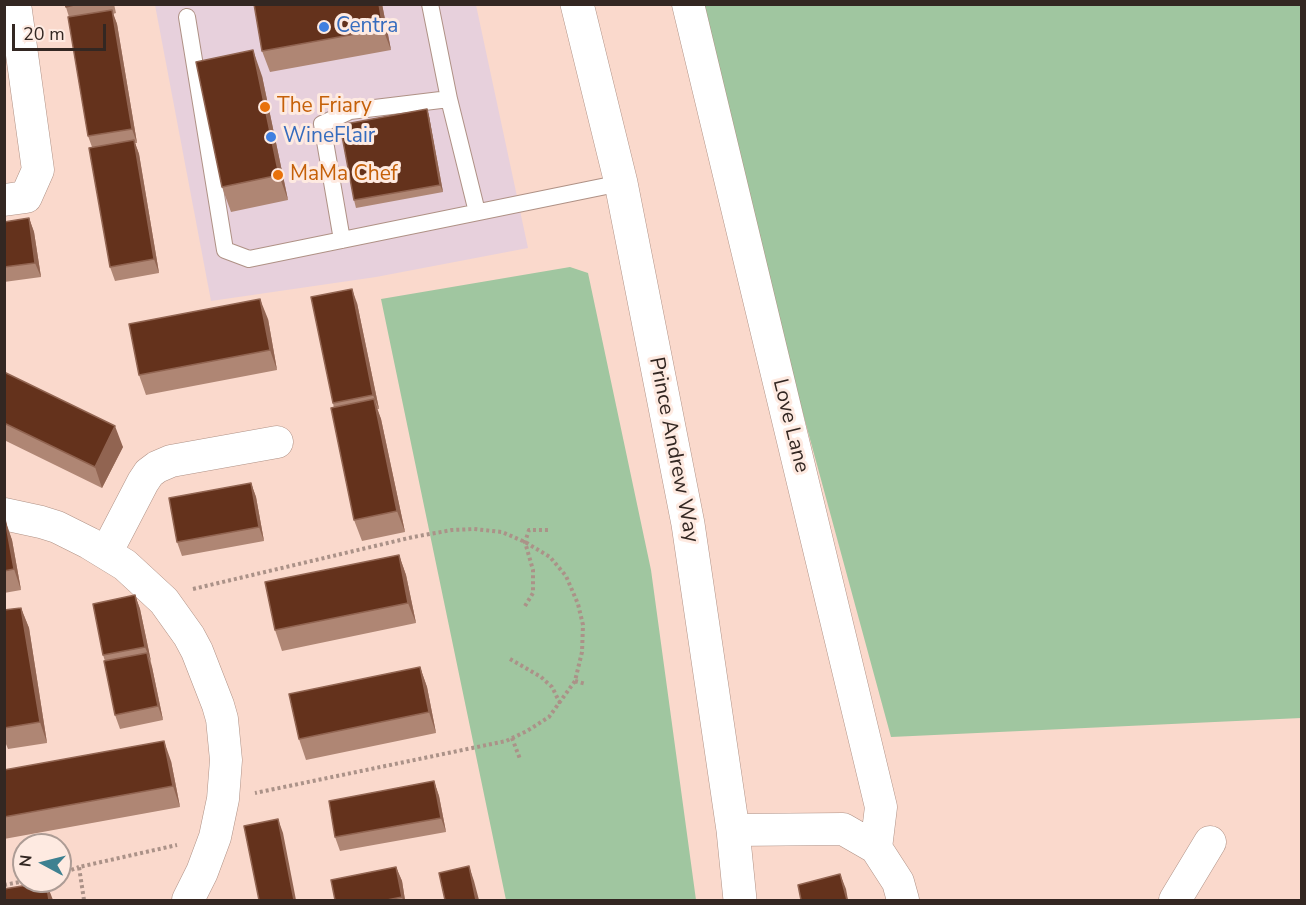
<!DOCTYPE html>
<style>
body{margin:0}
#map{position:relative;width:1306px;height:905px;overflow:hidden;background:#fad9cc;font-family:"Nunito Sans",sans-serif}
canvas{display:block}
.frame{position:absolute;inset:0;border:6px solid #332722;pointer-events:none}
.north{position:absolute;left:12px;top:833px;width:60px;height:60px;box-sizing:border-box;background:#feeae1;border:2px solid #ad9c95;border-radius:50%;rotate:277deg;font-size:16px;font-weight:700;line-height:24px;text-align:center;color:#332722}
.north::after{content:'';display:block;margin:auto;width:21px;height:27px;background:#3e8191;clip-path:polygon(50% 0,100% 100%,50% 72%,0 100%)}
.scale{position:absolute;left:12px;top:24px;width:94px;height:27px;box-sizing:border-box;border:3px solid #332722;border-top:0;padding-left:8px;font-size:18px;line-height:21px;white-space:nowrap;color:#332722;-webkit-text-stroke:4px #feeae1;paint-order:stroke}
</style>
<div id="map">
<canvas width="1306" height="905"></canvas>
<div class="frame"></div>
<div class="north">N</div>
<div class="scale">20 m</div>
</div>
<script>
const g = document.querySelector('canvas').getContext('2d');
g.lineJoin = 'round';
function fill(path, color) { g.fillStyle = color; g.fill(path, 'evenodd'); }
const toPath = rows => new Path2D(rows.map(r => 'M' + r).join(''));
function strokePath(path, color, width, dash) { g.strokeStyle = color; g.lineWidth = width; g.lineCap = dash ? 'butt' : 'round'; g.setLineDash(dash || []); g.stroke(path); }
function drawText(font, color, halo, rows, align = 'center') {
  g.font = font + ' "Nunito Sans",sans-serif'; g.lineWidth = 6; g.setLineDash([]); g.textBaseline = 'middle'; g.strokeStyle = halo; g.fillStyle = color; for (const [text, x, y, turn = 0] of rows) {
    g.save(); g.translate(x, y); g.rotate((+turn || 0) * Math.PI / 180); g.textAlign = isNaN(turn) ? turn : align; if (halo) g.strokeText(text, 0, 0); g.fillText(text, 0, 0); g.restore();
  }
}
fill(toPath([
 [155,5,476,5,528,248,376,277,211,301]
]), '#e7d0dc');
fill(toPath([
 [692,5,1301,5,1301,718,891,737],
 [570,267,588,273,651,570,696,900,506,900,381,299]
]), '#a0c6a0');
const lane = toPath([
 [430,4,449,99],
 [187,17,225,250,249,259,621,183],
 [342,240,322,124,350,111,449,99,477,212]
]);
const street = toPath([
 [688,4,881,807,876,848],
 [4,200,26,197,38,170,15,4],
 [4,514,41,522,57,527,89,543,125,565,164,601,189,636,197,651,218,705,222,719,226,760,223,799,215,837,202,872,188,900],
 [106,553,143,482,149,473,157,467,171,461,277,442],
 [733,830,843,829,876,848,898,882,903,900],
 [1175,900,1210,842]
]);
const secondary = toPath([
 [577,4,621,183,688,524,733,830,740,900]
]);
strokePath(lane, '#af9185', 18);
strokePath(street, '#af9185', 33);
strokePath(secondary, '#af9185', 34);
strokePath(toPath([
 [193,589,413,537,452,530,474,529,502,532,525,542,550,557,566,576,578,604,583,625,582,652,575,681,549,717,527,731,506,741,255,793],
 [525,606,533,593,533,570,525,542,529,530,549,530],
 [510,659,541,677,552,687,560,703],
 [575,681,586,684],
 [512,738,520,759],
 [60,874,79,867],
 [4,885,25,881],
 [84,900,79,867,177,845]
]), '#ab9288', 4, [3, 3]);
strokePath(lane, '#fff', 16);
strokePath(street, '#fff', 32);
strokePath(secondary, '#fff', 33);
fill(toPath([
 [65,4,114,4,116,13,113,14,117,24,137,143,135,143,139,154,159,273,115,281,110,267,92,147,88,136,69,17],
 [254,4,382,4,391,50,270,72,262,51],
 [262,76,288,200,231,212,222,187],
 [427,109,429,116,443,192,356,208,354,200],
 [29,218,34,232,41,277,4,282,4,222],
 [357,303,379,409,377,409,381,419,405,532,362,541,354,520,333,403],
 [268,319,277,370,146,395,139,375],
 [4,372,123,447,102,488,4,440],
 [251,483,256,497,264,541,182,556,177,542],
 [4,519,12,540,21,590,4,593],
 [399,555,406,575,416,623,282,651,275,630],
 [135,595,140,609,163,720,120,729,115,715,105,661,103,655],
 [21,608,29,628,47,743,8,749,4,739,4,610],
 [420,667,427,687,436,733,306,760,299,739],
 [171,761,180,807,4,839,4,770],
 [434,781,439,796,446,832,340,851,335,837],
 [396,867,402,881,405,900,335,900]
]), '#af8674');
fill(toPath([
 [379,4,382,4,391,50,383,29],
 [112,10,117,24,137,143,132,129],
 [253,50,262,76,288,200,279,175],
 [427,109,429,116,443,192,440,185],
 [134,140,139,154,159,273,154,259],
 [29,218,34,232,41,277,35,263],
 [352,289,357,303,379,409,373,395],
 [260,299,268,319,277,370,270,350],
 [374,399,381,419,405,532,397,511],
 [115,426,123,447,102,488,95,467],
 [251,483,256,497,264,541,259,527],
 [5,519,12,540,21,590,14,569],
 [399,555,406,575,416,623,408,603],
 [135,595,140,609,151,661,145,647],
 [21,608,29,628,47,743,40,722],
 [147,653,152,667,163,720,158,706],
 [420,667,427,687,436,733,429,712],
 [164,741,171,761,180,807,173,786],
 [434,781,439,796,446,832,441,818],
 [278,819,283,833,296,900,294,900],
 [469,866,474,881,479,900,476,900],
 [396,867,402,881,405,900,403,900,402,897],
 [840,874,846,889,848,900,847,900],
 [46,882,53,900,49,900]
]), '#916451');
const building = toPath([
 [65,4,78,4,66,7,65,4],
 [254,4,379,4,383,29,262,51,254,4],
 [112,10,132,129,88,136,68,17,112,10],
 [253,50,279,175,222,187,196,62,253,50],
 [427,109,440,185,354,200,340,125,427,109],
 [134,140,154,259,110,267,89,148,134,140],
 [29,218,35,263,4,267,4,222,29,218],
 [352,289,373,395,333,403,311,297,352,289],
 [260,299,270,350,139,375,129,324,260,299],
 [4,372,115,426,95,467,4,423,4,372],
 [374,399,397,511,354,520,331,408,374,399],
 [251,483,259,527,177,542,169,498,251,483],
 [5,519,14,569,4,571,4,519,5,519],
 [399,555,408,603,275,630,265,582,399,555],
 [135,595,145,647,103,655,93,604,135,595],
 [21,608,40,722,4,728,4,610,21,608],
 [147,653,158,706,115,715,104,661,147,653],
 [420,667,429,712,299,739,289,694,420,667],
 [164,741,173,786,4,817,4,770,164,741],
 [434,781,441,818,335,837,329,801,434,781],
 [278,819,294,900,259,900,244,826,278,819],
 [469,866,476,900,445,900,439,873,469,866],
 [396,867,402,897,387,900,335,900,331,880,396,867],
 [840,874,847,900,801,900,798,885,840,874],
 [46,882,49,900,4,900,4,889,46,882]
]);
fill(building, '#64321c');
strokePath(building, '#916451', 1.5);
for (const [x, y, r, color] of [
 [324,27,6,"#3f7fe0"],
 [265,107,6,"#e8710a"],
 [271,137,6,"#3f7fe0"],
 [278,175,6,"#e8710a"]
]) { const dot = new Path2D(); dot.arc(x, y, r, 0, 2 * Math.PI); g.fillStyle = color; g.fill(dot); strokePath(dot, '#feeae1', 2); }
drawText('21px', '#366cbe', '#feeae1', [
 ["Centra",336,27],
 ["WineFlair",283,137]
], 'left');
drawText('21px', '#c56008', '#feeae1', [
 ["The Friary",277,107],
 ["MaMa Chef",290,175]
], 'left');
drawText('21px', '#332722', '#feeae1', [
 ["Love Lane",790,426,76],
 ["Prince Andrew Way",673,450,79]
]);
</script>
